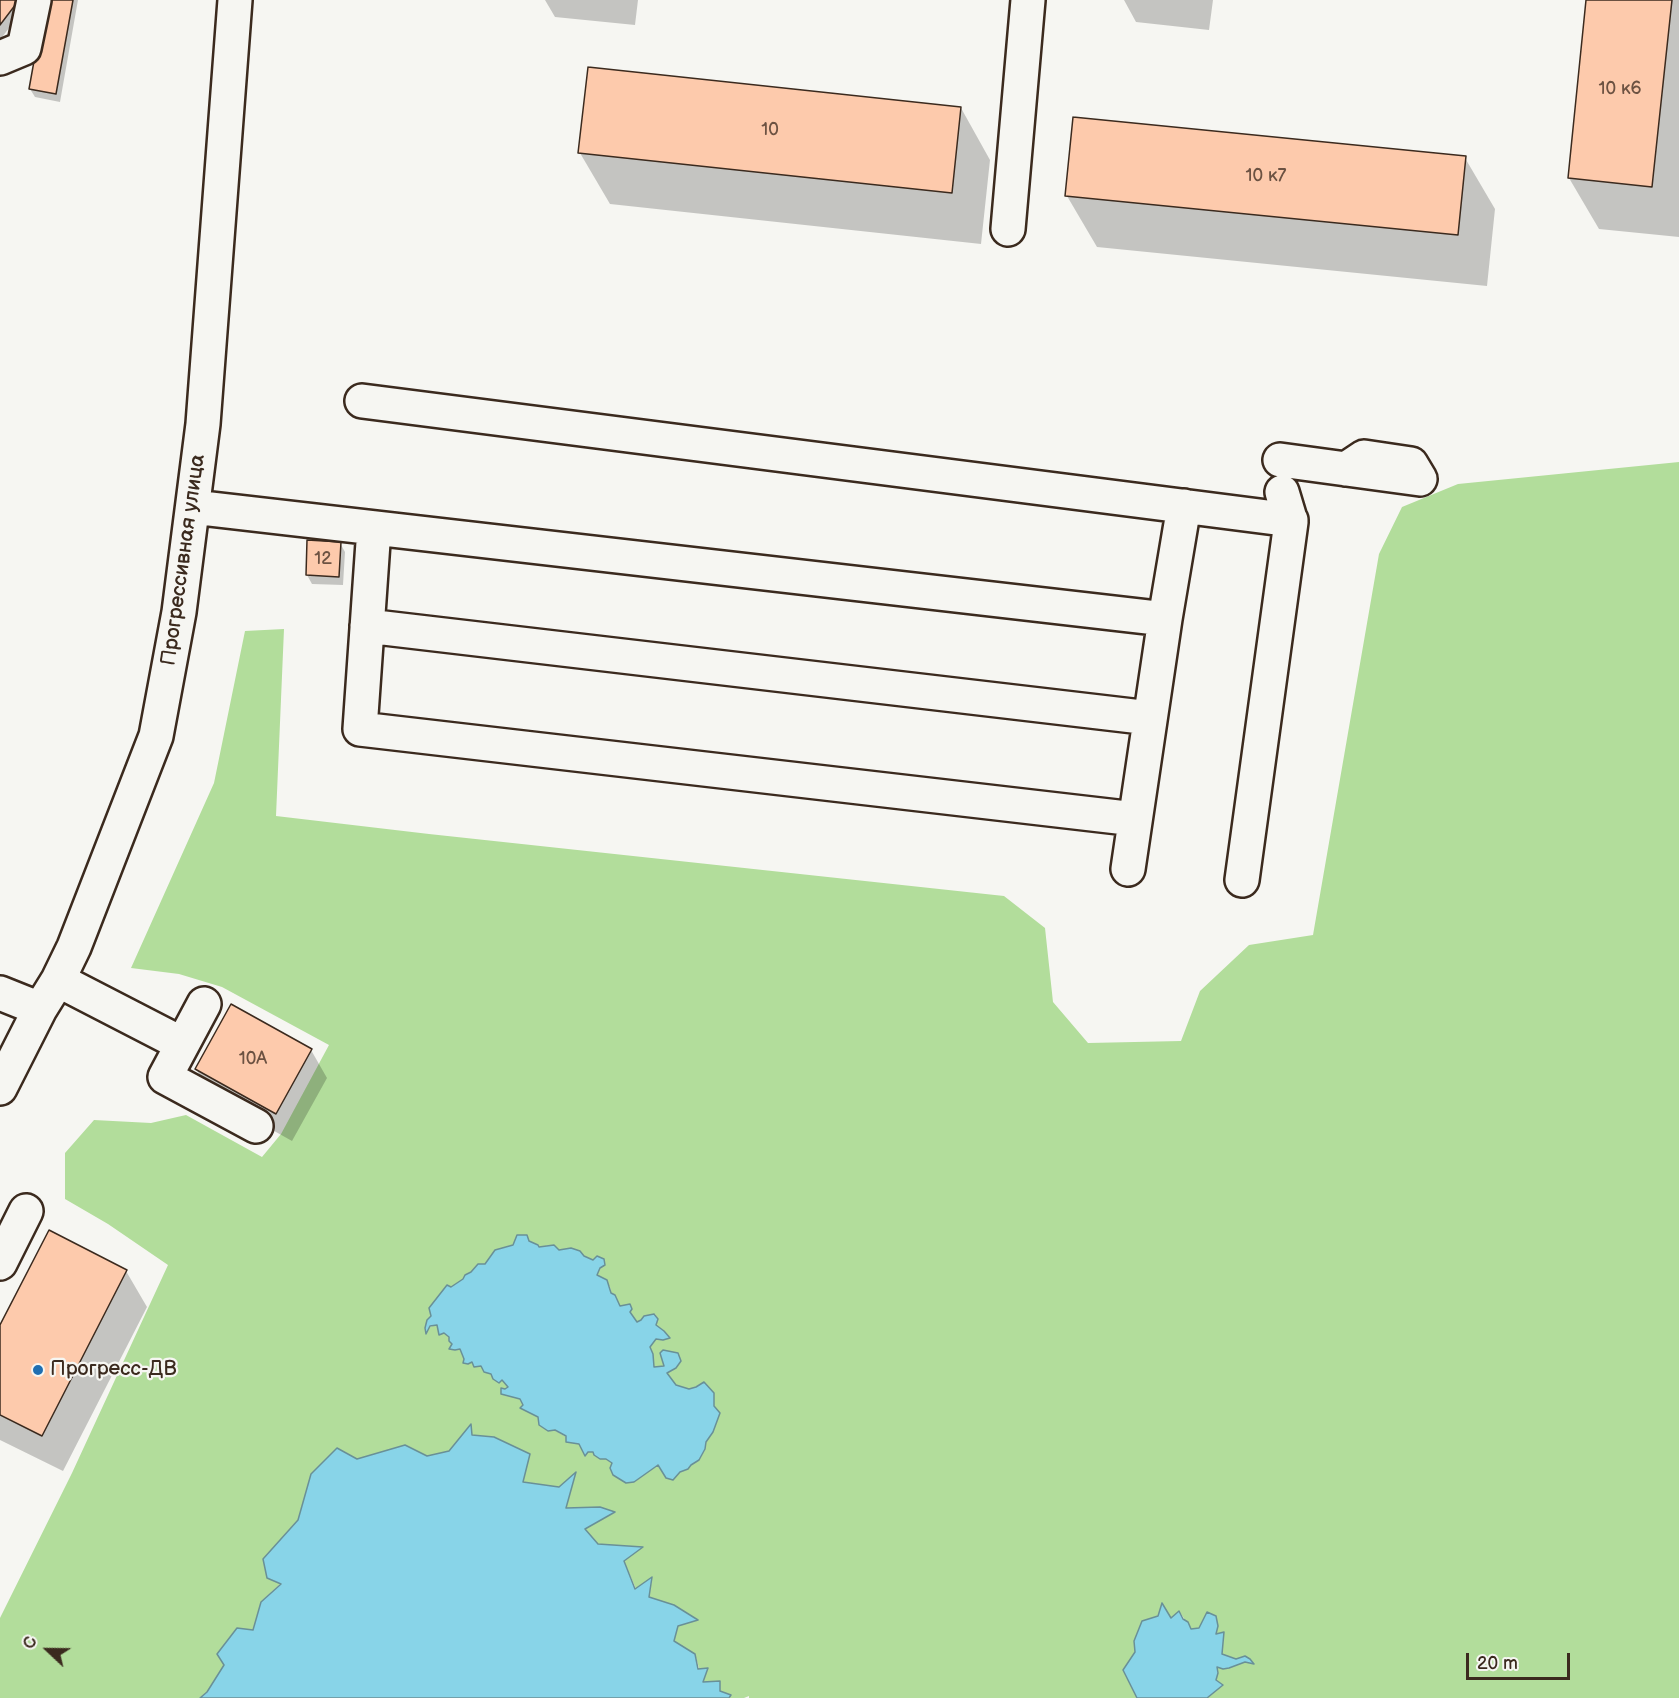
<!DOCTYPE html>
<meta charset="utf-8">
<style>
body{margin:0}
#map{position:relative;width:1679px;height:1698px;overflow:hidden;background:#f6f6f2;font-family:"Balsamiq Sans",sans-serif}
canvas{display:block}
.north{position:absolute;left:18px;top:1620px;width:60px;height:60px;-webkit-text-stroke:4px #f6f6f2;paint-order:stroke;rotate:292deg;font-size:16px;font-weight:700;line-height:24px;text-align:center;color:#3b2a1e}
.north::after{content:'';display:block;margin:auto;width:21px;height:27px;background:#3b2a1e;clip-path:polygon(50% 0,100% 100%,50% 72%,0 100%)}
.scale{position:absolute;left:1466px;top:1653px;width:104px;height:27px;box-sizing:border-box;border:3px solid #3b2a1e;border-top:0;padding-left:8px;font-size:18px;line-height:21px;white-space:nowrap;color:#3b2a1e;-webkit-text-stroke:4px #f6f6f2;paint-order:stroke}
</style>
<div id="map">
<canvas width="1679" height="1698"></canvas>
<div class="north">С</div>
<div class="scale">20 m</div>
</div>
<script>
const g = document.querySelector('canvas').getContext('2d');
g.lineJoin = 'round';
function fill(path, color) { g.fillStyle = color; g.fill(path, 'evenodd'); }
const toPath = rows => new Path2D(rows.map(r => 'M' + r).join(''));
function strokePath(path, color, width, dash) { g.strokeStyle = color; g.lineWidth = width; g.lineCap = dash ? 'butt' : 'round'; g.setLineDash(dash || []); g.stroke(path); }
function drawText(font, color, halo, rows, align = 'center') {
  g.font = font + ' "Balsamiq Sans",sans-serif'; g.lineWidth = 4.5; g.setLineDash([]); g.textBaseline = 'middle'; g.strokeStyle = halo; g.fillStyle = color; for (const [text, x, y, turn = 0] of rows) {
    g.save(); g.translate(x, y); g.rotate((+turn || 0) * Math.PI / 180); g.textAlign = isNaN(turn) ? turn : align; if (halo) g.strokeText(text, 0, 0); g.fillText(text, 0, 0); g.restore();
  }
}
fill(toPath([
 [1679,462,1679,1698,1207,1698,1223,1685,1216,1680,1218,1673,1217,1667,1229,1668,1245,1662,1253,1664,1221,1654,1223,1632,1216,1634,1199,1628,1191,1629,1179,1611,1171,1619,1162,1604,1158,1616,1134,1641,1135,1652,1123,1670,1137,1698,749,1698,749,1696,744,1698,729,1698,730,1696,703,1682,695,1654,674,1641,678,1626,697,1620,674,1605,649,1597,652,1578,636,1589,624,1561,642,1547,598,1544,584,1529,614,1513,600,1507,566,1508,575,1473,559,1487,522,1482,494,1437,472,1435,471,1425,450,1451,427,1456,405,1445,311,1474,298,1520,263,1559,281,1583,261,1602,253,1630,237,1628,217,1654,224,1665,207,1692,200,1698,0,1698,0,1618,72,1473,168,1265,108,1224,65,1199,65,1153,94,1120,151,1123,186,1115,262,1157,281,1134,329,1045,222,987,179,974,131,968,214,783,245,631,284,629,276,816,429,834,1004,896,1045,928,1053,1002,1088,1043,1181,1041,1200,991,1249,945,1313,935,1379,554,1402,507,1458,484],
 [516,1240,529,1241,538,1245,538,1247,553,1245,559,1250,593,1260,600,1268,597,1275,604,1279,610,1287,611,1293,615,1295,620,1306,630,1312,636,1322,641,1320,644,1316,655,1314,658,1319,656,1325,664,1331,660,1340,656,1338,650,1347,653,1354,654,1367,664,1366,660,1353,677,1353,676,1368,667,1373,676,1385,681,1387,689,1389,696,1387,713,1432,706,1442,705,1450,699,1460,691,1465,688,1469,666,1478,658,1465,634,1482,626,1483,613,1475,612,1463,606,1459,594,1455,594,1452,588,1452,585,1455,579,1444,554,1430,548,1431,539,1425,538,1417,521,1408,523,1406,520,1399,512,1396,505,1389,509,1387,502,1380,491,1374,481,1365,464,1359,460,1349,437,1325,425,1328,427,1321,431,1316,429,1308,434,1302,451,1287,464,1279,465,1275,471,1272,478,1264,485,1264,495,1250,514,1245]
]), '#b2dd9b');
const water = toPath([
 [517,1235,527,1235,529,1241,538,1245,539,1247,554,1245,559,1250,571,1248,580,1251,584,1256,593,1260,597,1256,604,1259,605,1265,600,1268,597,1275,607,1280,611,1293,615,1295,620,1306,630,1304,632,1309,630,1312,637,1322,641,1320,644,1316,654,1314,658,1319,656,1325,664,1331,670,1338,663,1340,656,1339,650,1347,653,1354,654,1367,664,1366,660,1353,663,1350,678,1353,681,1361,676,1368,667,1373,676,1385,689,1389,696,1387,704,1382,714,1393,714,1406,720,1413,713,1432,706,1442,705,1449,699,1460,691,1465,688,1469,680,1472,673,1480,666,1478,658,1465,634,1482,626,1483,613,1475,610,1468,612,1463,606,1459,600,1459,594,1455,593,1452,588,1452,585,1456,579,1444,566,1442,566,1436,555,1430,548,1431,539,1425,538,1417,520,1408,523,1405,520,1399,501,1394,501,1388,505,1389,508,1387,502,1380,499,1383,493,1379,491,1374,484,1372,481,1366,474,1367,472,1362,468,1364,463,1363,464,1359,460,1349,455,1350,449,1349,452,1344,449,1341,449,1337,444,1333,439,1335,437,1325,430,1326,426,1334,425,1328,427,1320,431,1316,429,1308,447,1285,451,1287,463,1279,465,1275,471,1272,478,1264,485,1264,495,1250,513,1245,517,1235],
 [471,1424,472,1435,494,1437,530,1454,523,1482,559,1487,576,1472,566,1508,600,1507,615,1512,585,1529,598,1544,643,1547,624,1561,635,1589,652,1577,649,1597,674,1605,698,1620,678,1626,674,1641,695,1654,698,1669,708,1668,703,1682,720,1681,720,1691,731,1695,729,1698,200,1698,207,1692,224,1665,217,1654,237,1628,253,1630,261,1602,281,1584,267,1578,263,1559,298,1520,311,1474,337,1448,357,1459,405,1445,427,1456,449,1451,471,1424],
 [1162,1603,1171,1618,1179,1611,1183,1619,1188,1622,1191,1629,1199,1628,1207,1612,1216,1616,1218,1626,1216,1634,1224,1632,1222,1654,1236,1659,1245,1656,1250,1659,1254,1664,1245,1662,1229,1668,1223,1669,1217,1667,1218,1673,1216,1680,1223,1685,1207,1698,1137,1698,1123,1670,1135,1652,1134,1641,1142,1621,1158,1616,1162,1603]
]);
fill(water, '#88d4e8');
strokePath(water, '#699097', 1.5);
fill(toPath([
 [0,0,30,0,0,40],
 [46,0,78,0,60,102,35,97,30,89],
 [545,0,638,0,635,25,555,17],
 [1124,0,1213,0,1209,30,1136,22],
 [1588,0,1679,0,1679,237,1599,229,1569,178],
 [961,108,990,160,981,244,610,204,580,153],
 [1465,158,1495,209,1487,286,1097,247,1067,196],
 [340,543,345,552,343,585,312,584,307,575],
 [311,1050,327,1078,292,1141,212,1096,196,1069],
 [126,1271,147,1307,63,1471,0,1440,0,1328]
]), '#0003');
const building = toPath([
 [0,0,19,0,0,25,0,0],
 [45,0,73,0,56,94,29,89,45,0],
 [1586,0,1672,0,1652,187,1568,178,1586,0],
 [588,67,961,107,952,193,578,153,588,67],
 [1073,117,1466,156,1458,235,1065,196,1073,117],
 [307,540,341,542,339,577,306,575,307,540],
 [231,1004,312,1049,276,1114,195,1069,231,1004],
 [49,1230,127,1270,42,1436,0,1415,0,1325,49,1230]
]);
fill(building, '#fdcaac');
strokePath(building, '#3b2a1e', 1.5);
const minor = toPath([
 [0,58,24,48,34,0],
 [1008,229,1028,0],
 [362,401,1291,520],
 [1280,460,1420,479,1411,464,1364,457,1346,469],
 [193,507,1165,619],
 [374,528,360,729,1135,819],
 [367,626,1150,718],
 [1128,869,1165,619,1184,506],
 [1242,880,1291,522,1282,492],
 [58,980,182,1044],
 [0,993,40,1009],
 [204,1004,165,1077,256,1126],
 [0,1088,40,1009,58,980,74,947,156,736,179,612,203,424,235,0],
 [0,1263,26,1211]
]);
strokePath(minor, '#3b2a1e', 38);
strokePath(minor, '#f6f6f2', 33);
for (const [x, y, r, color] of [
 [38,1370,6,"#1f6fb2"]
]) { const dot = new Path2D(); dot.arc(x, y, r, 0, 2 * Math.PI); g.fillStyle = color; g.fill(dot); strokePath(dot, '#f6f6f2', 2); }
drawText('18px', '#6c5242', null, [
 ["10 к6",1620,89],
 ["10",770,130],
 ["10 к7",1266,176],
 ["12",323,559],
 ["10А",253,1059]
]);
drawText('21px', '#3b2a1e', '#f6f6f2', [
 ["Прогрессивная улица",184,560,-82]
]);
drawText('21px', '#3b2a1e', '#f6f6f2', [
 ["Прогресс-ДВ",50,1370]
], 'left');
</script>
